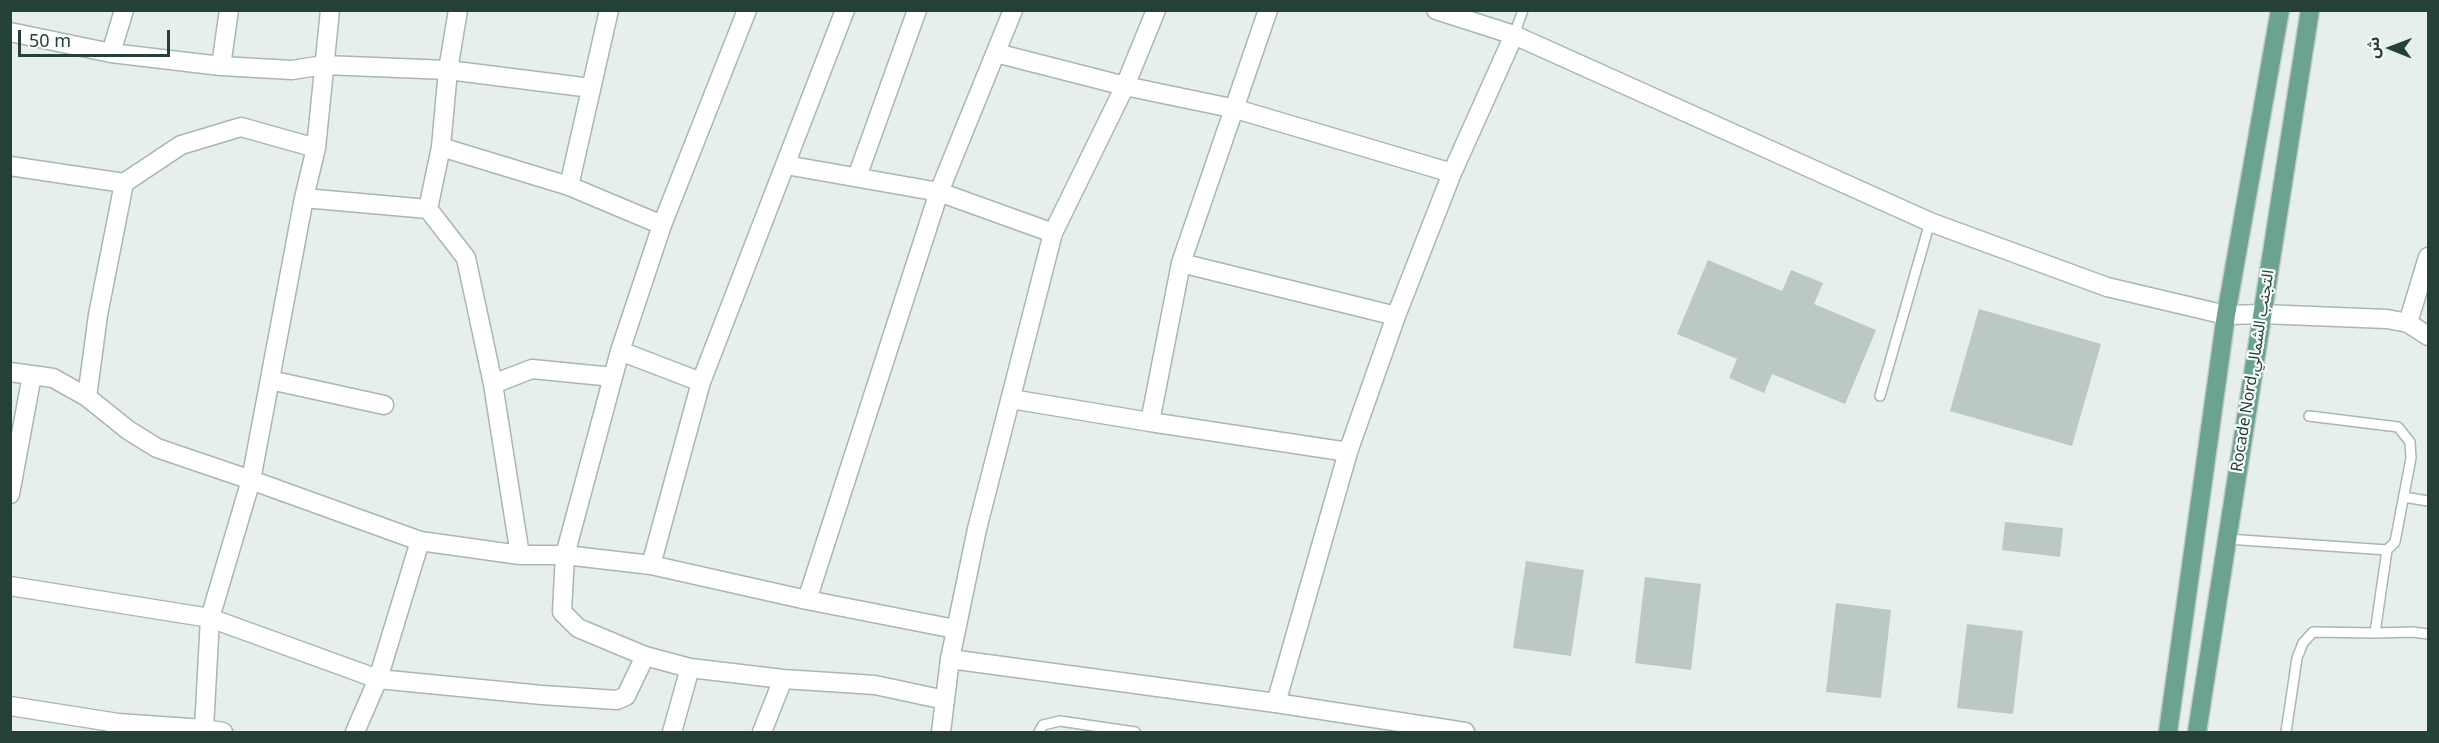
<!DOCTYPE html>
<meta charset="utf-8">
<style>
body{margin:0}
#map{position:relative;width:2439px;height:743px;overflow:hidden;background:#e6efea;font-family:"Noto Sans","Noto Sans Arabic",sans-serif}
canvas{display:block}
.frame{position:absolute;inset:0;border:12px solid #254137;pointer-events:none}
.north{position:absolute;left:2361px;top:18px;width:60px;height:60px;-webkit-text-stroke:4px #f7fbf9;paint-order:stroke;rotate:271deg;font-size:16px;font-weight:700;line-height:24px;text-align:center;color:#254137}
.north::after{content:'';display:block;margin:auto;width:21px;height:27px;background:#254137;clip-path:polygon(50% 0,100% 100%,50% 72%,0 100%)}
.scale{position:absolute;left:18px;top:30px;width:152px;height:27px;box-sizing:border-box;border:3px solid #254137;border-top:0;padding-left:8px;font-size:18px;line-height:21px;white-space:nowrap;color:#254137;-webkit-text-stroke:4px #f7fbf9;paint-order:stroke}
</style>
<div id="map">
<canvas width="2439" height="743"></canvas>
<div class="frame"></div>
<div class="north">ش</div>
<div class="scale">50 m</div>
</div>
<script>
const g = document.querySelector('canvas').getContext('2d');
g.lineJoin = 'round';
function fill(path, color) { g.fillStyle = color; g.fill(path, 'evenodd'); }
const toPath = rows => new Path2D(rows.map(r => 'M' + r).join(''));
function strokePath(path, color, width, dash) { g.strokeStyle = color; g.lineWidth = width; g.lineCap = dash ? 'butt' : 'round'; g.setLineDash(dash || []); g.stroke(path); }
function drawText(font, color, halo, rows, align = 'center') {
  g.font = font + ' "Noto Sans","Noto Sans Arabic",sans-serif'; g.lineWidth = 4.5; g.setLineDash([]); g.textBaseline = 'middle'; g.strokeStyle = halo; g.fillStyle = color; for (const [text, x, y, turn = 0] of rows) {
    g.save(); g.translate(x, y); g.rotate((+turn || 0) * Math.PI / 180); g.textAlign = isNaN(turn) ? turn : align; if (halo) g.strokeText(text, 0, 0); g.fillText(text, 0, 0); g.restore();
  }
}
fill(toPath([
 [1708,260,1782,291,1791,270,1823,283,1814,304,1876,330,1845,404,1772,374,1764,393,1729,378,1737,359,1677,334],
 [1979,309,2101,344,2072,446,1950,411],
 [2005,522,2063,528,2060,557,2002,550],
 [1526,561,1584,570,1571,656,1513,648],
 [1645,577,1701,584,1691,670,1635,663],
 [1836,603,1891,610,1881,698,1826,692],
 [1967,624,2023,631,2013,714,1957,708]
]), '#bcc9c3');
const service = toPath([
 [1514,35,1523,10],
 [1880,396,1930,222],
 [2404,497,2428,501],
 [2227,539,2387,550,2395,542,2411,458,2410,442,2398,427,2309,416],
 [2387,550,2375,633,2413,632,2428,634],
 [1039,732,1043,725,1060,721,1135,732],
 [2286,732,2297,658,2303,643,2313,632,2375,633]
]);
const minor = toPath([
 [1436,10,1514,35],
 [10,32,111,53,221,66,292,70,324,65,448,70,591,88],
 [111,53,124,10],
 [996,53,1125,86,1236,109,1452,173],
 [221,66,229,10],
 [441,147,448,70,458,10],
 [316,148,330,10],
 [786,165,939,192,1053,233],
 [10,166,124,183],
 [857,177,917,10],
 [569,186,662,225],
 [428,209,441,147,569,186,609,10],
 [1181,263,1396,316],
 [2408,323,2428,257],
 [620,351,701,382],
 [10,372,32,375],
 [613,377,620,351,662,225,747,10],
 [270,380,384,405],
 [493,384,532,369,613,377,565,555,562,612,578,628,645,656,690,668,783,679,875,685,945,700],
 [87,397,98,315,124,183,181,145,241,127,316,148,304,198],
 [1011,399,1150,422,1181,263,1268,10],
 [1150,422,1348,452,1276,703],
 [1348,452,1396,316,1452,173,1514,35,1930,222,2107,287,2226,315,2262,314,2387,319,2408,323,2428,336],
 [10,494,32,375,53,378,87,397,128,430,157,448,251,480,304,198,428,209,466,258,493,384,520,555],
 [651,565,701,382,845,10],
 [10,586,210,618,378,679,542,695,617,700,626,696,645,656],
 [807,600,939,192,1013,10],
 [10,706,118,723],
 [204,729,210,618,251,480,420,541],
 [115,732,118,723,204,729,223,732],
 [355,732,378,679,420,541,520,555,565,555,651,565,807,600,955,629],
 [672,732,690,668],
 [762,732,783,679],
 [941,732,950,659]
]);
const tertiary = toPath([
 [1156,10,1125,86,1053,233,977,529,950,659,1276,703,1465,732]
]);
const primary = toPath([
 [2168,732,2226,315,2280,10],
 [2197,732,2310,10]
]);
strokePath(service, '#a8b7b1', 12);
strokePath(minor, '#a8b7b1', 21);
strokePath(tertiary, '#a8b7b1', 21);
strokePath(primary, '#c2cac7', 21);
strokePath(service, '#fff', 9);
strokePath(minor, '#fff', 18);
strokePath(tertiary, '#fff', 18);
strokePath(primary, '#6ca290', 18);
drawText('16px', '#254137', '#f7fbf9', [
 ["Rocade Nord,التجنب الشمالي",2253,371,-81]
]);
</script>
